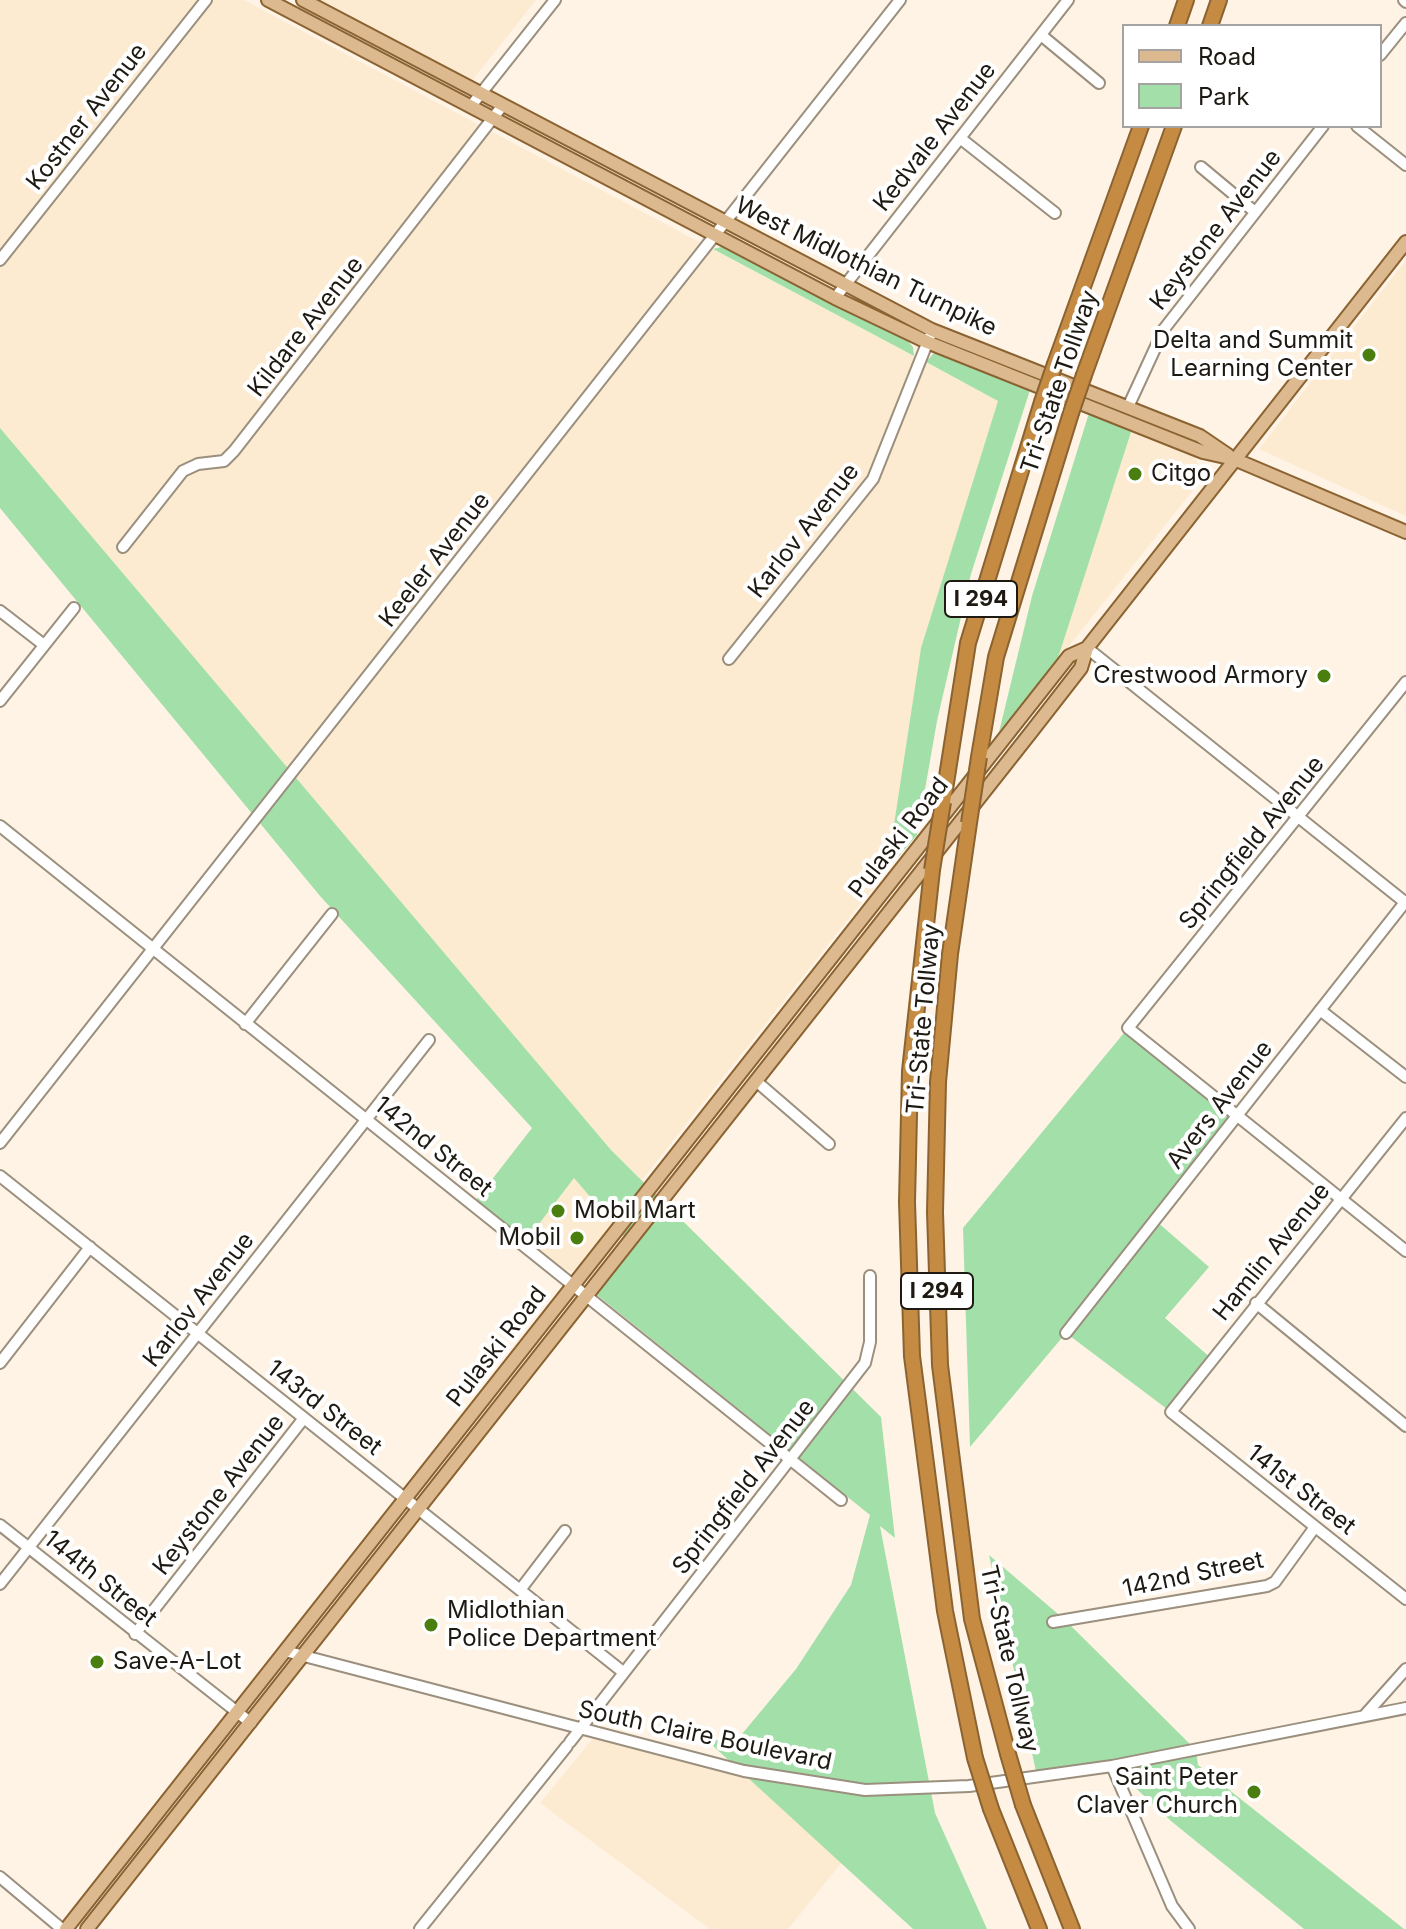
<!DOCTYPE html>
<style>
body{margin:0}
#map{position:relative;width:1406px;height:1929px;overflow:hidden;background:#fef3e4;font-family:Inter,sans-serif}
canvas{display:block}
.legend{position:absolute;left:1122px;top:24px;width:260px;height:104px;box-sizing:border-box;background:#fff;border:2px solid #a5a3a1;margin:0;padding:10px 14px;list-style:none;font-size:24px;color:#1e1a13}
.legend li{display:flex;align-items:center;gap:16px;height:40px}
.legend b{width:40px;border:2px solid #a5a3a1}
</style>
<div id="map">
<canvas width="1406" height="1929"></canvas>
<ul class="legend">
<li><b style="height:10px;background:#dcb98e"></b>Road</li>
<li><b style="height:22px;background:#a3e0a9"></b>Park</li>
</ul>
</div>
<script>
const g = document.querySelector('canvas').getContext('2d');
g.lineJoin = 'round';
function fill(path, color) { g.fillStyle = color; g.fill(path, 'evenodd'); }
const toPath = rows => new Path2D(rows.map(r => 'M' + r).join(''));
function strokePath(path, color, width, dash) { g.strokeStyle = color; g.lineWidth = width; g.lineCap = dash ? 'butt' : 'round'; g.setLineDash(dash || []); g.stroke(path); }
function drawText(font, color, halo, rows, align = 'center') {
  g.font = font + ' Inter,sans-serif'; g.lineWidth = 8; g.setLineDash([]); g.textBaseline = 'middle'; g.strokeStyle = halo; g.fillStyle = color; for (const [text, x, y, turn = 0] of rows) {
    g.save(); g.translate(x, y); g.rotate((+turn || 0) * Math.PI / 180); g.textAlign = isNaN(turn) ? turn : align; if (halo) g.strokeText(text, 0, 0); g.fillText(text, 0, 0); g.restore();
  }
}
fill(toPath([
 [0,0,244,0,998,401,921,648,887,870,642,1180,611,1150,0,428],
 [316,0,536,0,471,82],
 [1406,260,1406,516,1259,449],
 [1132,429,1192,453,1203,471,1201,480,1057,661],
 [574,1178,614,1225,576,1271,562,1270,526,1241],
 [594,1737,746,1775,842,1862,788,1929,710,1929,540,1803]
]), '#fcead1');
fill(toPath([
 [721,247,907,340,913,347,914,356,713,249],
 [934,353,1030,390,971,574,937,721,917,835,887,870,921,648,998,401,926,362],
 [1089,413,1132,429,1057,661,999,732,1032,596],
 [0,428,611,1150,881,1417,895,1538,880,1526,935,1813,987,1929,913,1929,700,1734,732,1746,796,1669,851,1585,870,1515,597,1295,633,1247,574,1178,526,1241,476,1200,532,1128,320,896,0,508],
 [1128,1028,1237,1115,1155,1220,1209,1267,1165,1318,1212,1359,1171,1412,1066,1333,970,1447,963,1228],
 [989,1555,1065,1620,1196,1750,1198,1765,1404,1929,1304,1929,1171,1821,1112,1766,1037,1776]
]), '#a3e0a9');
const minor = toPath([
 [1404,0,1406,2],
 [1041,35,1099,83],
 [1380,55,1406,23],
 [471,106,555,0],
 [1357,126,1406,165],
 [960,138,1055,213],
 [1201,167,1255,212],
 [0,260,206,0],
 [835,298,1068,0],
 [1128,407,1164,329,1323,126],
 [123,547,183,471,198,464,224,461,234,451,503,105],
 [0,611,44,645],
 [1087,648,1406,903],
 [729,659,873,479,930,336],
 [1406,682,1128,1028,1406,1251],
 [0,701,74,608],
 [0,826,841,1500],
 [1320,1010,1406,1077],
 [245,1024,332,914],
 [756,1081,829,1144],
 [1406,1118,1171,1412,1406,1599],
 [0,1143,900,0],
 [0,1176,623,1672],
 [1256,1303,1406,1426],
 [1066,1333,1406,901],
 [0,1363,90,1247],
 [0,1525,251,1723],
 [0,1584,429,1040],
 [520,1590,565,1531],
 [1053,1622,1267,1586,1275,1582,1315,1527],
 [135,1634,304,1418],
 [285,1651,744,1771,865,1790,969,1786,1112,1766,1406,1708],
 [1365,1715,1406,1669],
 [570,1742,865,1363,870,1342,870,1276],
 [1112,1766,1172,1906,1189,1929],
 [0,1877,62,1929],
 [420,1929,567,1746]
]);
const major = toPath([
 [268,0,835,298,927,342,1203,452,1234,459,1406,532],
 [303,0,932,330,1200,436,1228,455],
 [66,1929,1069,656,1087,648],
 [87,1929,1032,731,1081,668,1087,648,1406,242]
]);
const highway = toPath([
 [1177,26,1186,0],
 [1210,26,1219,0],
 [1055,364,1141,126],
 [1084,375,1174,126],
 [979,757,996,657,1071,413],
 [943,802,968,643,1042,402],
 [969,823,950,954,938,1082,935,1212,940,1365,972,1619,1008,1754],
 [932,870,910,1071,907,1202,912,1356,945,1611,975,1758],
 [1023,1805,1072,1929],
 [991,1809,1039,1929]
]);
strokePath(minor, '#9b8f7e', 14);
strokePath(major, '#8b6332', 16);
strokePath(highway, '#8b6332', 18);
strokePath(minor, '#fff', 10);
strokePath(major, '#dcb98e', 12);
strokePath(highway, '#c58b42', 14);
const highwayBridge = toPath([
 [1042,402,1055,364],
 [1071,413,1084,375],
 [969,823,979,757],
 [932,870,943,802],
 [1008,1754,1023,1805],
 [975,1758,991,1809]
]);
strokePath(highwayBridge, '#8b6332', 18, []);
strokePath(highwayBridge, '#c58b42', 14);
for (const [x, y, r, color] of [
 [1369,355,8,"#4a7e0f"],
 [1135,474,8,"#4a7e0f"],
 [1324,676,8,"#4a7e0f"],
 [558,1211,8,"#4a7e0f"],
 [577,1238,8,"#4a7e0f"],
 [431,1625,8,"#4a7e0f"],
 [97,1662,8,"#4a7e0f"],
 [1254,1792,8,"#4a7e0f"]
]) { const dot = new Path2D(); dot.arc(x, y, r, 0, 2 * Math.PI); g.fillStyle = color; g.fill(dot); strokePath(dot, '#fff', 3); }
for (const [x, y, w] of [
 [981,599,72],
 [937,1291,72]
]) { const box = new Path2D(); box.roundRect(x - w / 2, y - 18, w, 36, 6); g.fillStyle = '#fff'; g.fill(box); strokePath(box, '#1e1a13', 2); }
drawText('bold 22px', '#1e1a13', null, [
 ["I 294",981,599],
 ["I 294",937,1291]
]);
drawText('24px', '#1e1a13', '#fff', [
 ["Kostner Avenue",87,117,-52],
 ["Kedvale Avenue",935,137,-52],
 ["Keystone Avenue",1216,230,-52],
 ["West Midlothian Turnpike",866,267,26],
 ["Kildare Avenue",306,327,-52],
 ["Tri-State Tollway",1060,382,-71],
 ["Karlov Avenue",804,531,-52],
 ["Keeler Avenue",435,560,-52],
 ["Pulaski Road",899,838,-52],
 ["Springfield Avenue",1252,843,-51],
 ["Tri-State Tollway",924,1019,-85],
 ["Avers Avenue",1220,1105,-52],
 ["142nd Street",433,1147,39],
 ["Hamlin Avenue",1272,1252,-51],
 ["Karlov Avenue",199,1300,-52],
 ["Pulaski Road",497,1347,-52],
 ["143rd Street",324,1408,38],
 ["Springfield Avenue",744,1487,-52],
 ["141st Street",1301,1490,38],
 ["Keystone Avenue",219,1495,-52],
 ["142nd Street",1193,1575,-12],
 ["144th Street",100,1579,39],
 ["Tri-State Tollway",1009,1659,77],
 ["South Claire Boulevard",705,1736,12]
]);
drawText('24px', '#1e1a13', '#fff', [
 ["Delta and Summit",1353,341],
 ["Learning Center",1353,369],
 ["Citgo",1151,474,"left"],
 ["Crestwood Armory",1308,676],
 ["Mobil Mart",574,1211,"left"],
 ["Mobil",561,1238],
 ["Midlothian",447,1611,"left"],
 ["Police Department",447,1639,"left"],
 ["Save-A-Lot",113,1662,"left"],
 ["Saint Peter",1238,1778],
 ["Claver Church",1238,1806]
], 'right');
</script>
